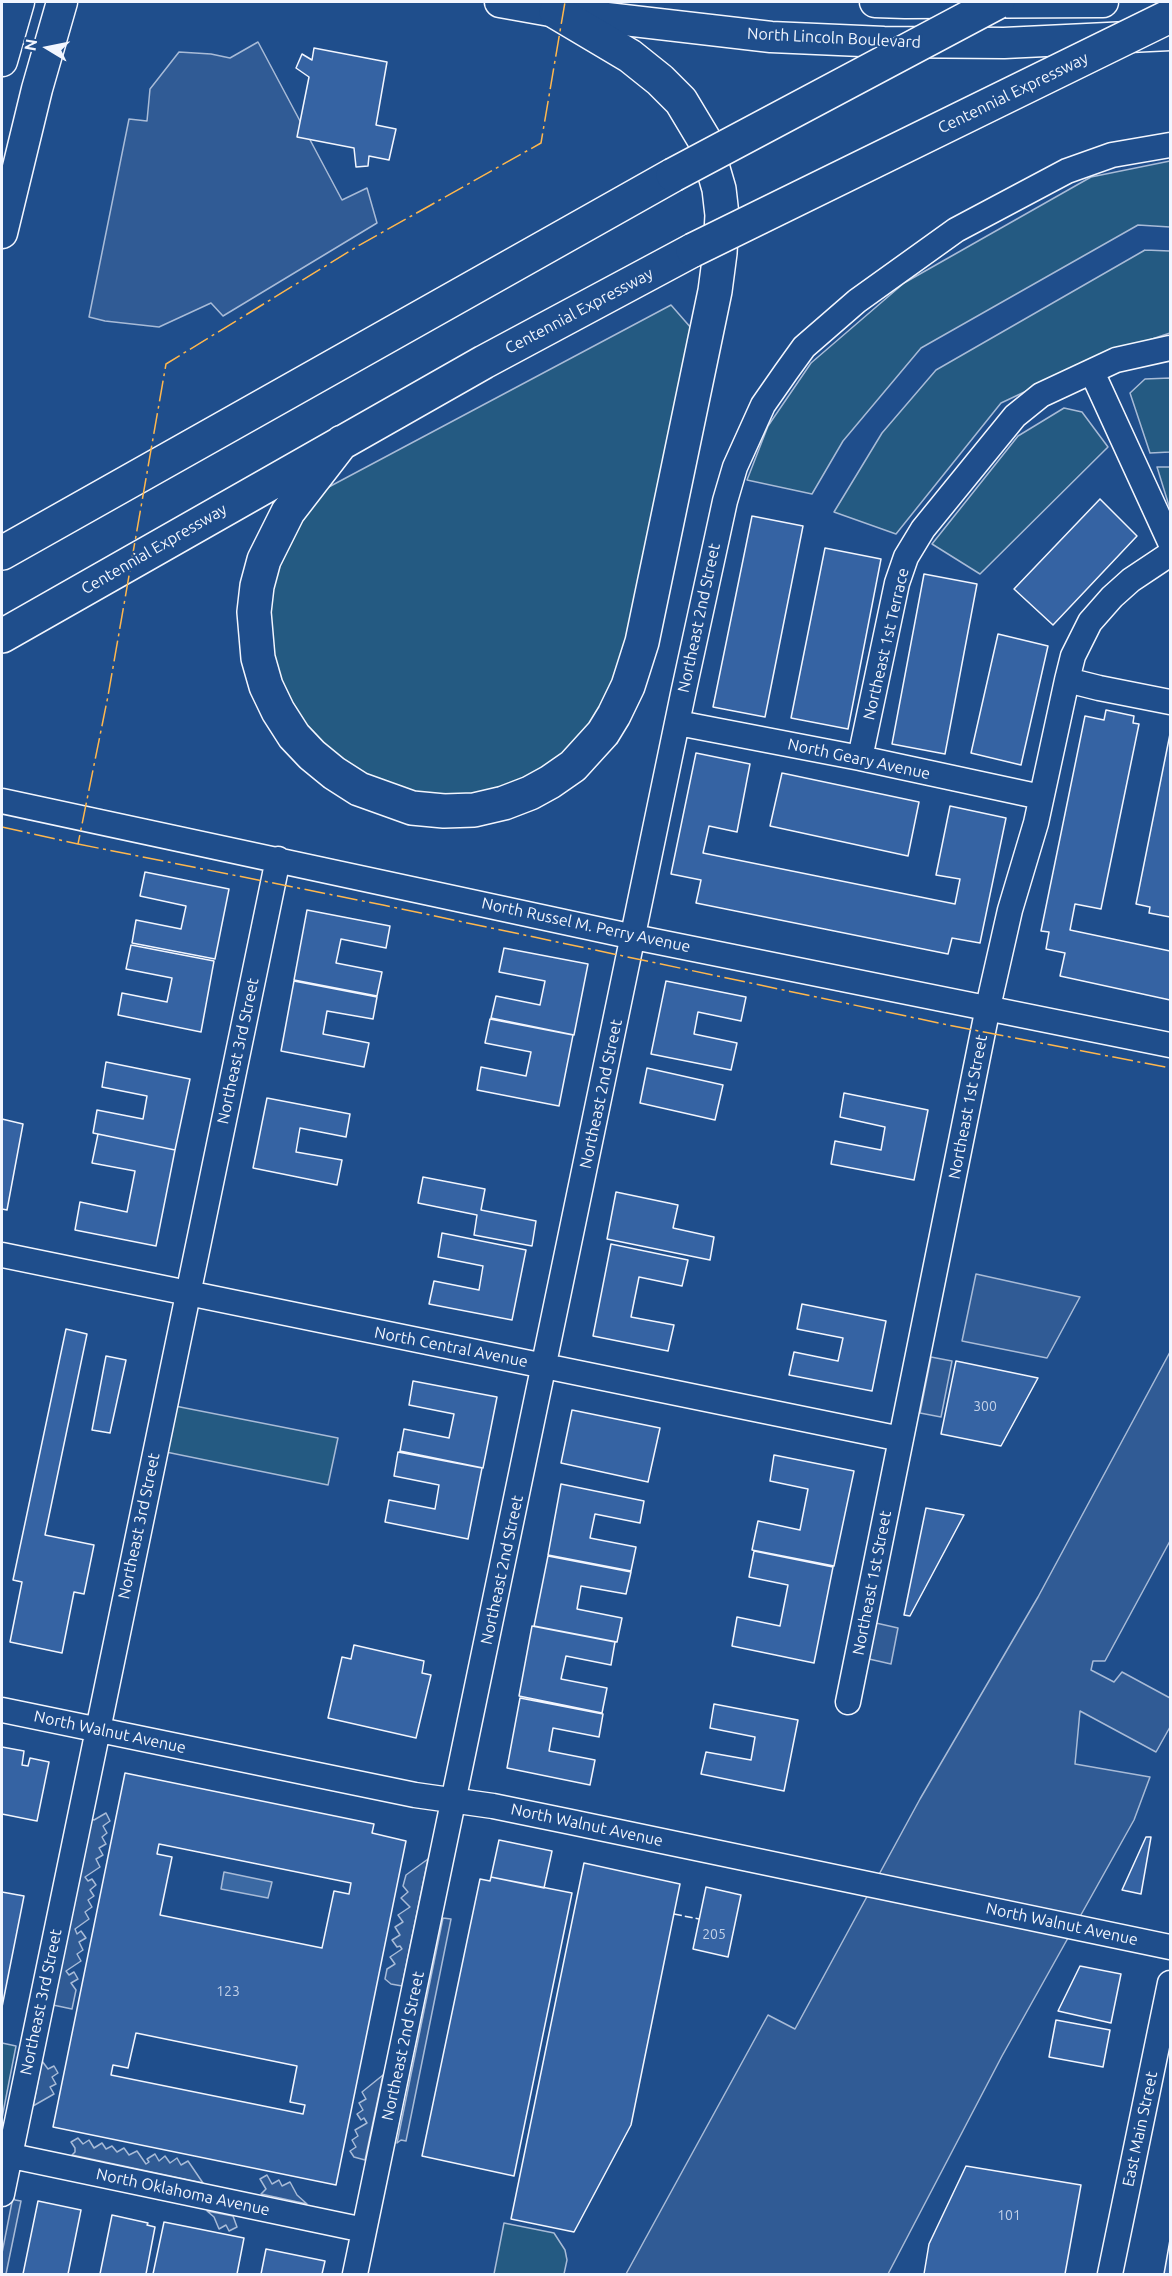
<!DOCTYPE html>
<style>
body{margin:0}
#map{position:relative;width:1172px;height:2276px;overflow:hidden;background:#1f4e8c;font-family:Ubuntu,sans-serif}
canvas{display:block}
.frame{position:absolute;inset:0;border:3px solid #f2f6ff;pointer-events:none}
.north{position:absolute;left:18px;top:18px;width:60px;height:60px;-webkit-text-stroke:4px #1f4e8c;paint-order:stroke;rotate:280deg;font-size:16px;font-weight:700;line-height:24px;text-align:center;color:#f2f6ff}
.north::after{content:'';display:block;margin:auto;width:21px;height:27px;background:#f2f6ff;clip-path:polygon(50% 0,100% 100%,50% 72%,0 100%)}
</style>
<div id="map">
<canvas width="1172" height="2276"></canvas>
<div class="frame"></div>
<div class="north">N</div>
</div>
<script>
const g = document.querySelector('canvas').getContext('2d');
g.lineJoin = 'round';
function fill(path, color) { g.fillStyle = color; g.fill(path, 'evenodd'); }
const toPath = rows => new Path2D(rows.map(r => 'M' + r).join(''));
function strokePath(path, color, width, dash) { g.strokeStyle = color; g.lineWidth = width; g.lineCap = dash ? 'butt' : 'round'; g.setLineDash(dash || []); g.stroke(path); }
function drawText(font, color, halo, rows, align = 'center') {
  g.font = font + ' Ubuntu,sans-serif'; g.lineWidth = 4.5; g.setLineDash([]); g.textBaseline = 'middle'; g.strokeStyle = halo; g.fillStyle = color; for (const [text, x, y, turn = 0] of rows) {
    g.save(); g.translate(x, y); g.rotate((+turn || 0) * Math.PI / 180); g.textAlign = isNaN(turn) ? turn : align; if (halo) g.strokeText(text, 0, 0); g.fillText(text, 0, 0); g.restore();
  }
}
const green = toPath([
 [1170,161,1170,227,1138,225,921,348,843,441,812,494,747,480,768,426,811,363,904,283,1091,177,1170,161],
 [1145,250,1170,251,1170,333,1101,356,1001,403,896,534,834,512,882,433,936,370,1145,250],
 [671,305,692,329,629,642,601,717,556,765,493,795,424,798,338,763,295,716,270,654,268,600,290,531,325,489,671,305],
 [1170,378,1170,452,1150,453,1130,393,1145,379,1170,378],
 [1064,408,1082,412,1108,447,980,574,932,544,1018,436,1064,408],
 [1157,467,1170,467,1170,509,1157,467],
 [175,1406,338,1438,328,1485,166,1452,175,1406],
 [2,2043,16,2046,2,2118,2,2043],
 [504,2223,554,2233,565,2250,567,2260,564,2274,494,2274,504,2223]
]);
fill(green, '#245a82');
strokePath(green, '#a8bbd7', 1.5);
const parking = toPath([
 [258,42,342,200,367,188,377,223,223,316,211,303,159,327,105,321,89,317,129,119,147,121,150,89,179,52,211,54,230,58,258,42],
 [976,1274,1080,1297,1047,1358,962,1341,976,1274],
 [1170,1352,1170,1541,1105,1661,1093,1661,1091,1670,1114,1682,1122,1672,1170,1698,1170,1727,1156,1752,1080,1711,1075,1764,1150,1777,1134,1820,1002,2056,888,2274,626,2274,768,2015,795,2029,920,1799,1038,1597,1170,1352],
 [931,1357,952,1361,941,1417,920,1413,931,1357],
 [876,1623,898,1628,891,1664,869,1659,876,1623],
 [106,1813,110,1821,103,1826,107,1833,102,1837,106,1844,99,1848,103,1855,96,1859,100,1867,85,1877,88,1881,92,1879,96,1885,90,1890,94,1896,88,1900,92,1907,85,1912,89,1919,75,1929,77,1934,81,1931,86,1938,79,1942,83,1950,77,1954,81,1961,66,1971,69,1975,74,1972,78,1979,71,1983,76,1990,72,2009,53,2005,91,1819,94,1820,106,1813],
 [428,1859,402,1986,391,1984,385,1979,387,1969,395,1964,390,1957,402,1949,400,1946,397,1947,392,1940,400,1935,395,1927,403,1922,398,1915,410,1907,401,1898,408,1892,403,1886,406,1875,428,1859],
 [443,1918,451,1919,406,2141,401,2140,397,2143,443,1918],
 [42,2061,48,2069,54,2066,58,2073,52,2077,56,2084,50,2087,54,2094,33,2106,42,2061],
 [383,2075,365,2160,354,2157,350,2151,356,2147,352,2140,358,2136,355,2130,367,2123,364,2118,361,2120,357,2114,363,2110,359,2103,366,2099,362,2092,383,2075],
 [78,2138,83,2144,89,2140,94,2148,102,2143,106,2149,112,2146,117,2152,124,2148,129,2155,137,2151,146,2164,149,2162,147,2159,155,2154,159,2161,165,2156,170,2163,177,2158,181,2165,188,2161,203,2183,72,2155,75,2152,75,2148,71,2142,78,2138],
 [267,2175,272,2184,279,2180,282,2186,290,2182,297,2195,307,2204,261,2194,266,2189,260,2179,267,2175],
 [13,2197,15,2200,21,2201,6,2274,2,2274,2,2253,13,2197],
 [207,2211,233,2216,237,2227,229,2231,226,2225,219,2229,214,2217,207,2211]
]);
fill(parking, '#305b95');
strokePath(parking, '#a8bbd7', 1.5);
const water = toPath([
 [224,1872,272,1882,268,1898,221,1889,224,1872]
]);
fill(water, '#3b69a3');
strokePath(water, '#a8bbd7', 1.5);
const building = toPath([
 [314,48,387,62,376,125,396,129,389,160,369,156,368,166,356,167,354,148,297,137,309,77,296,68,302,54,312,60,314,48],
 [1100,499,1137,536,1053,625,1014,589,1100,499],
 [752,516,803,526,765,717,713,707,752,516],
 [825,548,881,559,848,729,791,718,825,548],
 [924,574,977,584,945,754,892,744,924,574],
 [998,634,1048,646,1021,765,971,753,998,634],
 [1106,710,1134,716,1133,723,1139,724,1101,909,1075,904,1070,930,1170,951,1170,1000,1060,976,1065,953,1046,949,1049,932,1041,931,1085,716,1104,720,1106,710],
 [1170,734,1170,917,1149,913,1150,907,1136,904,1170,734],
 [696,753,750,764,737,832,709,826,703,853,955,904,960,879,936,875,950,806,1006,818,980,943,952,938,948,954,696,903,701,880,671,874,696,753],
 [782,773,919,802,908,856,770,826,782,773],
 [145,872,229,889,215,959,132,943,136,920,181,929,186,906,140,896,145,872],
 [307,910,390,926,386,948,341,939,336,963,382,972,377,996,294,980,307,910],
 [131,945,214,961,201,1032,118,1015,122,993,167,1002,172,978,126,969,131,945],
 [504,948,588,964,574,1035,491,1018,496,996,540,1005,545,981,499,972,504,948],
 [294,981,377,997,373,1019,327,1011,323,1034,369,1043,364,1067,281,1051,294,981],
 [666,981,746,997,741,1021,698,1012,694,1034,737,1043,731,1070,651,1054,666,981],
 [490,1019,573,1035,559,1106,477,1090,481,1067,526,1076,531,1052,485,1043,490,1019],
 [106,1062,190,1079,175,1150,93,1133,97,1110,143,1119,147,1096,102,1087,106,1062],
 [647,1068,723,1085,715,1120,640,1103,647,1068],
 [844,1093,928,1110,914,1180,831,1164,835,1141,881,1150,885,1127,840,1117,844,1093],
 [267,1098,350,1114,346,1137,300,1128,296,1152,342,1160,337,1185,253,1168,267,1098],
 [2,1119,23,1124,7,1210,2,1209,2,1119],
 [98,1134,175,1150,156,1246,75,1230,80,1202,127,1212,135,1171,92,1163,98,1134],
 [423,1177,485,1189,481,1210,536,1221,532,1246,474,1235,477,1215,418,1203,423,1177],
 [616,1192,678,1205,673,1228,714,1237,710,1260,607,1239,616,1192],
 [442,1233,526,1250,512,1320,429,1304,434,1281,479,1290,483,1266,438,1257,442,1233],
 [611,1244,688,1260,682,1286,639,1277,631,1317,674,1325,668,1351,593,1336,611,1244],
 [802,1304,886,1321,872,1391,789,1375,794,1352,838,1361,843,1338,797,1329,802,1304],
 [66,1329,87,1334,45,1535,94,1545,84,1594,74,1592,62,1653,10,1642,22,1582,13,1580,66,1329],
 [106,1356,126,1360,110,1433,92,1430,106,1356],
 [956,1361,1038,1378,1001,1446,941,1434,956,1361],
 [413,1381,497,1397,483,1468,400,1451,404,1429,449,1438,454,1414,409,1405,413,1381],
 [572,1410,660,1428,648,1482,561,1463,572,1410],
 [398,1452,482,1468,468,1539,385,1522,389,1500,435,1509,439,1485,394,1476,398,1452],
 [774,1455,854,1471,834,1566,752,1550,758,1521,800,1530,808,1489,770,1481,774,1455],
 [561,1484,644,1501,640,1523,595,1514,590,1538,636,1547,631,1571,548,1555,561,1484],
 [926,1508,964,1515,910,1616,904,1615,926,1508],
 [754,1551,833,1567,814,1663,732,1646,737,1617,780,1626,788,1585,749,1577,754,1551],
 [548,1556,631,1572,626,1594,581,1586,577,1609,622,1618,617,1642,534,1626,548,1556],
 [532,1626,615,1642,611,1665,566,1656,561,1679,607,1688,602,1713,519,1696,532,1626],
 [354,1645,424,1661,422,1673,431,1675,416,1738,328,1718,342,1657,351,1659,354,1645],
 [520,1698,603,1714,599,1737,553,1728,549,1751,595,1760,590,1785,507,1768,520,1698],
 [714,1704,798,1720,784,1791,701,1774,706,1752,751,1760,755,1737,710,1728,714,1704],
 [2,1747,24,1751,22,1765,28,1766,30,1758,49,1762,37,1821,2,1814,2,1747],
 [125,1773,374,1824,372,1833,406,1841,336,2185,53,2127,125,1773],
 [159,1844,351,1883,349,1894,334,1891,322,1948,160,1915,172,1857,157,1854,159,1844],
 [136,2033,297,2066,290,2102,305,2105,303,2114,111,2075,113,2065,128,2068,136,2033],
 [1146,1837,1151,1837,1141,1894,1122,1890,1146,1837],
 [499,1840,552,1851,544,1888,491,1877,499,1840],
 [584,1863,680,1884,631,2125,574,2232,511,2219,584,1863],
 [491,1877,572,1893,514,2176,422,2156,480,1879,490,1881,491,1877],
 [706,1887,741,1895,728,1957,693,1949,706,1887],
 [2,1892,24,1896,2,2007,2,1892],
 [1080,1966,1121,1974,1111,2023,1058,2011,1080,1966],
 [1056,2020,1110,2030,1103,2067,1049,2057,1056,2020],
 [966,2166,1081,2185,1065,2274,924,2274,929,2244,966,2166],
 [38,2201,81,2210,68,2274,23,2274,38,2201],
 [112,2215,148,2223,147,2225,155,2227,146,2274,100,2274,112,2215],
 [164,2222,244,2238,237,2274,153,2274,164,2222],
 [1170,2240,1170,2274,1164,2274,1170,2240],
 [266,2249,325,2261,322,2274,261,2274,266,2249]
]);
fill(building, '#3563a3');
strokePath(building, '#f2f6ff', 1.5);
const minor = toPath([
 [1092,372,1170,542],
 [1067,680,1099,688,1170,702],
 [678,723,860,758,1041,797],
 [860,758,897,583,906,557,923,529,1015,416,1041,395,1116,360,1170,348],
 [2,801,634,937,1170,1045],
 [2,1255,901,1439],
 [848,1702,988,1007,1010,910,1036,823,1067,680,1073,656,1090,622,1112,597,1131,580,1170,554],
 [2,1710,415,1795,493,1806,571,1822,1170,1947],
 [2,2154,364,2230],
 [2,2194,278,859],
 [355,2274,683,694,725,501,735,467,763,405,786,372,804,347,857,301,956,230,1067,171,1112,155,1170,145],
 [1110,2274,1170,1983]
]);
const major = toPath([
 [500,2,556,12,771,37,884,42,1004,43,1170,35],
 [875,2,905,3,1103,2],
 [2,61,19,2],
 [2,233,37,89,62,2]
]);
const highway = toPath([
 [342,442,288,512,264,560,257,586,254,612,258,658,266,686,278,711,294,736,312,755,334,773,359,789,412,808,444,811,474,810,504,803,530,793,550,782,573,766,603,733,614,715,628,686,642,642,715,291,720,253,722,215,719,189,705,141,681,101,660,80,630,56,556,12],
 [2,553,673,175],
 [2,636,484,362,693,250]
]);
strokePath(minor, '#f2f6ff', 27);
strokePath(major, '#f2f6ff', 33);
strokePath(highway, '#f2f6ff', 36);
strokePath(minor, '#1f4e8c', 24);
strokePath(major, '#1f4e8c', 30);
strokePath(highway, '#1f4e8c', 33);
const highwayBridge = toPath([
 [673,175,998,2],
 [693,250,1170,16]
]);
strokePath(highwayBridge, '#f2f6ff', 36, []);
strokePath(highwayBridge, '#1f4e8c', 33);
strokePath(toPath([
 [674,1914,699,1919]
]), '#f2f6ff', 1.5, [8, 3]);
strokePath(toPath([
 [2,827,78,844,108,696,166,364,358,246,541,143,565,2],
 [78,844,383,905,953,1026,1170,1068]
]), '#ffb74d', 1.5, [21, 4.5, 3, 4.5]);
drawText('14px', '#c3d1e8', null, [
 ["300",985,1406],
 ["205",714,1934],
 ["123",228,1991],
 ["101",1009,2215]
]);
drawText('16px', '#f2f6ff', '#1f4e8c', [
 ["North Lincoln Boulevard",834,38,3],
 ["Centennial Expressway",1013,93,-26],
 ["Centennial Expressway",579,311,-28],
 ["Centennial Expressway",154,549,-30],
 ["Northeast 2nd Street",699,618,-78],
 ["Northeast 1st Terrace",886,644,-77],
 ["North Geary Avenue",859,759,12],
 ["North Russel M. Perry Avenue",586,925,12],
 ["Northeast 3rd Street",238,1051,-78],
 ["Northeast 2nd Street",601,1094,-78],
 ["Northeast 1st Street",968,1107,-79],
 ["North Central Avenue",451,1347,11],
 ["Northeast 3rd Street",139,1526,-78],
 ["Northeast 2nd Street",502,1570,-78],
 ["Northeast 1st Street",872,1583,-79],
 ["North Walnut Avenue",110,1732,12],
 ["North Walnut Avenue",587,1825,12],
 ["North Walnut Avenue",1062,1924,12],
 ["Northeast 3rd Street",41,2002,-78],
 ["Northeast 2nd Street",403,2046,-78],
 ["East Main Street",1140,2129,-78],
 ["North Oklahoma Avenue",183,2192,12]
]);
</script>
